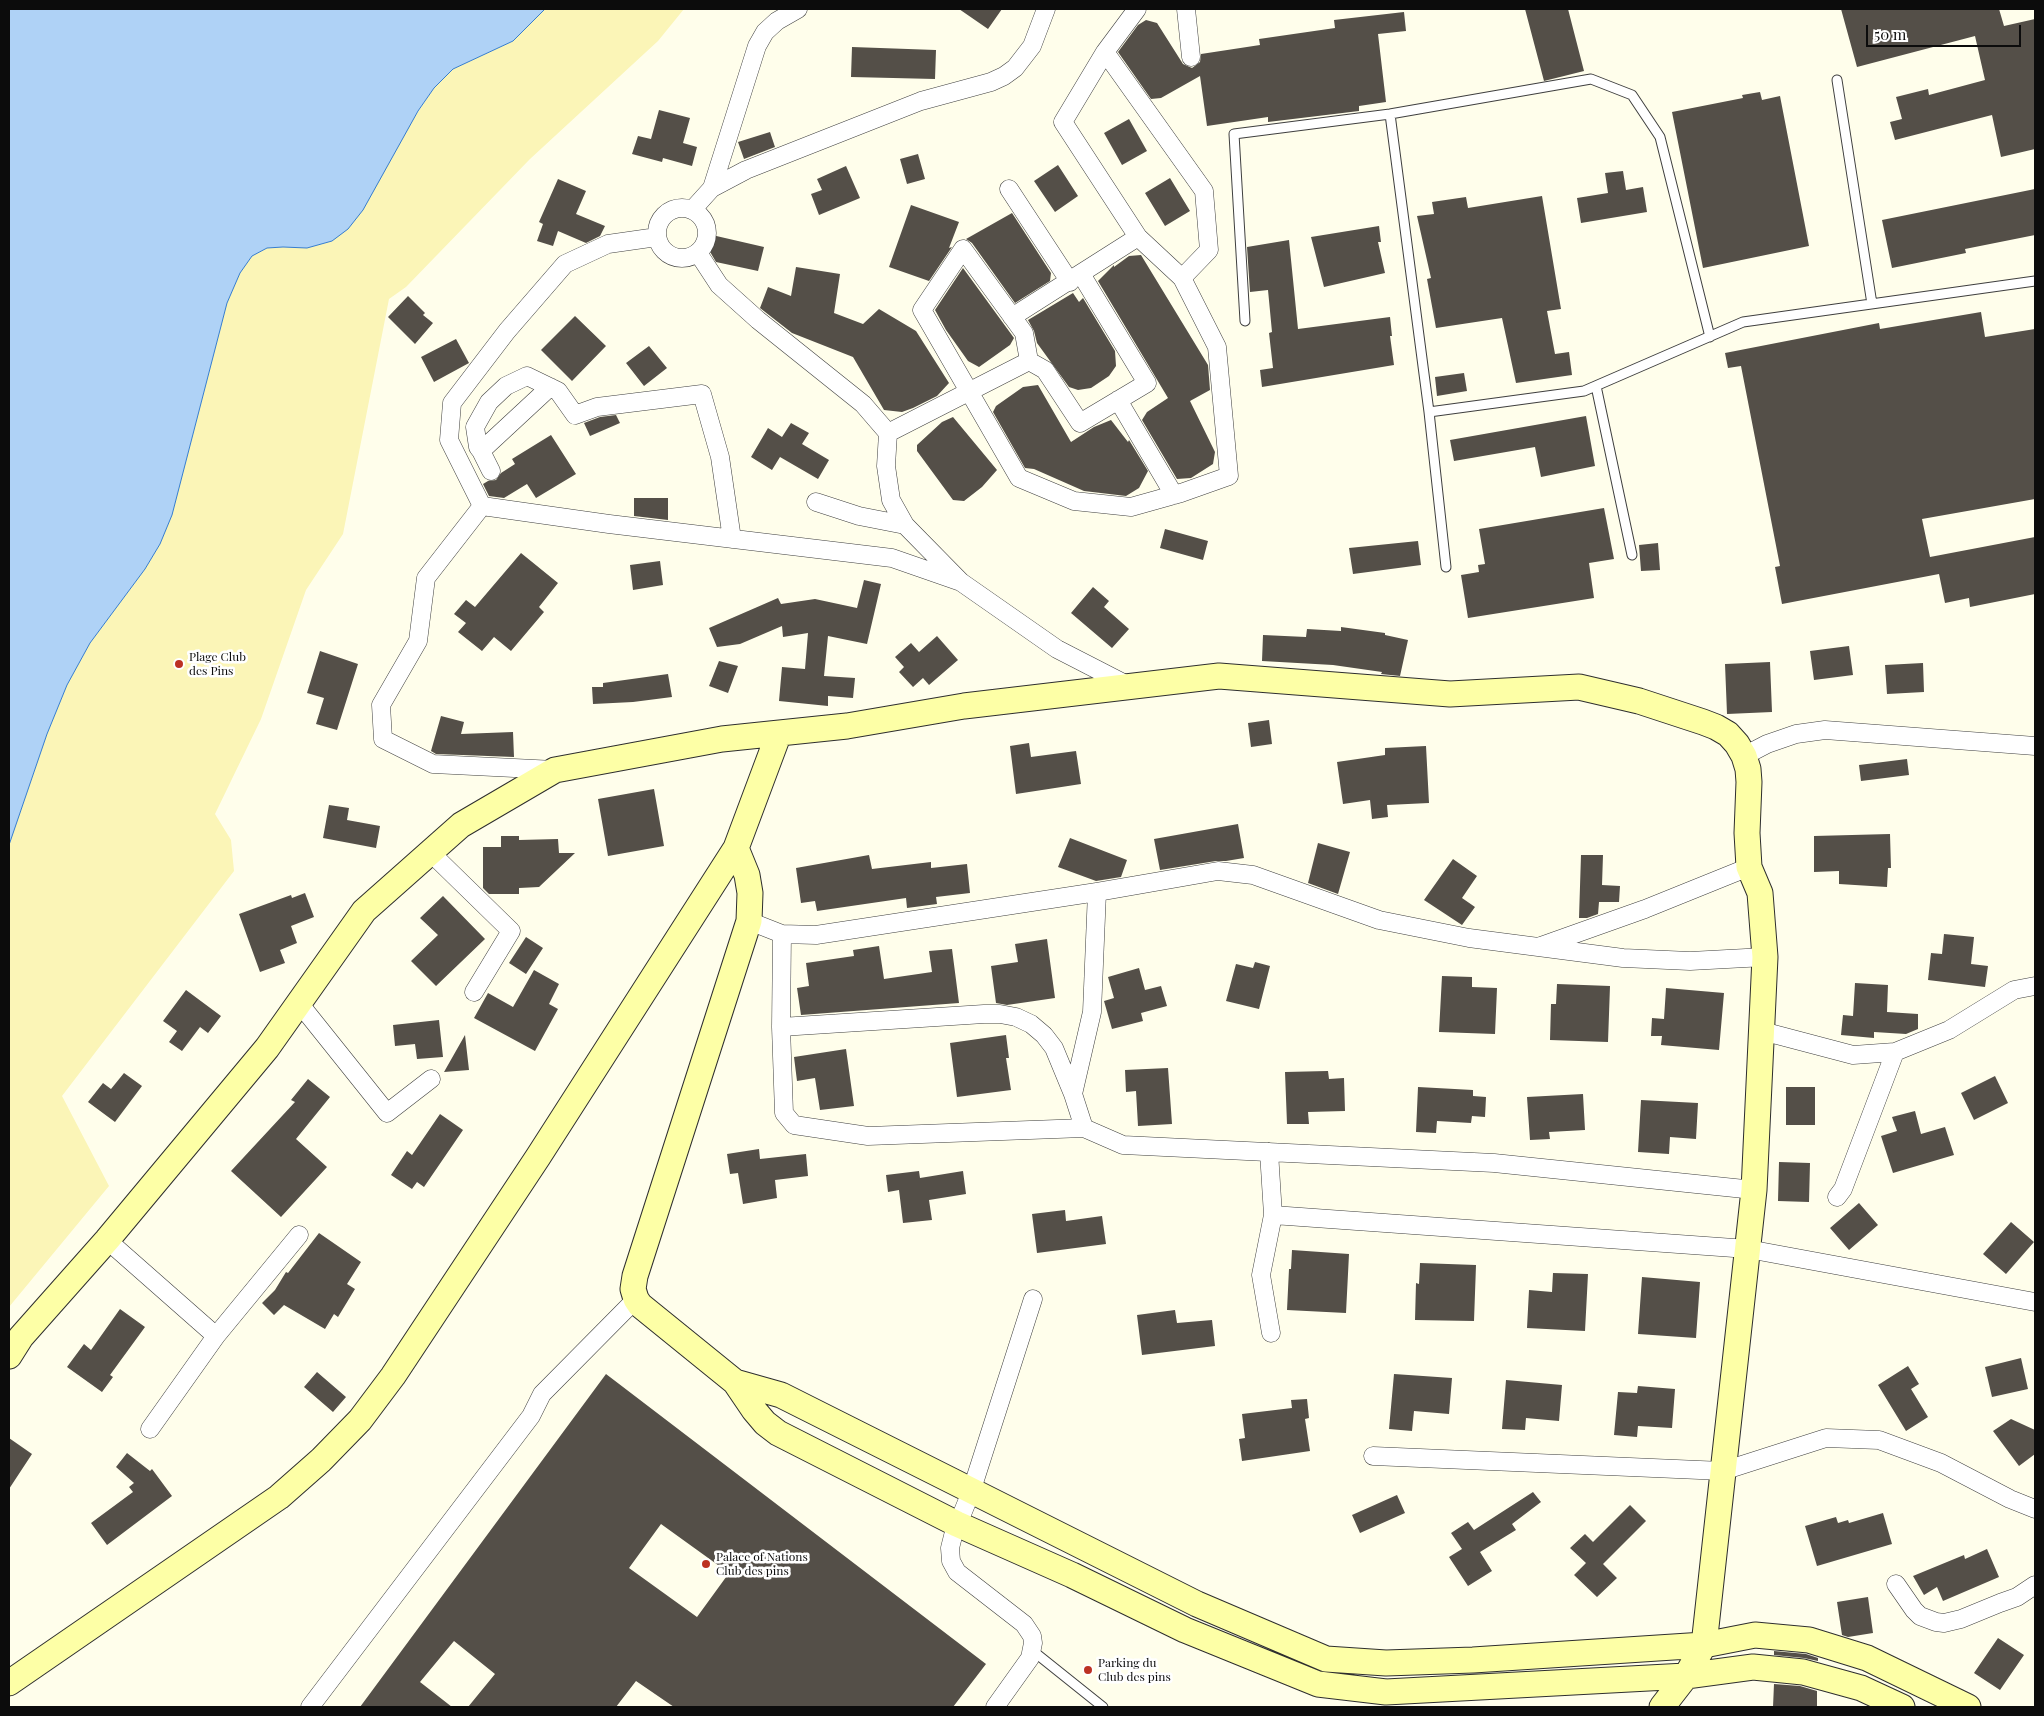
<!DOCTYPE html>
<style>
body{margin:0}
#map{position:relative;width:2044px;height:1716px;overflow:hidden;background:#fffeeb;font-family:"Playfair Display",serif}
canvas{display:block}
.frame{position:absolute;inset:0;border:10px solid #0c0c0c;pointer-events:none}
.scale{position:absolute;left:1866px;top:25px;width:155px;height:22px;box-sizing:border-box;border:2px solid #0c0c0c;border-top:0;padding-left:6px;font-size:15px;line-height:18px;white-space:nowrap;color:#0c0c0c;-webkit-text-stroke:4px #fff;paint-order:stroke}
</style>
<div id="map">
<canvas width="2044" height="1716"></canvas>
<div class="frame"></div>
<div class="scale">50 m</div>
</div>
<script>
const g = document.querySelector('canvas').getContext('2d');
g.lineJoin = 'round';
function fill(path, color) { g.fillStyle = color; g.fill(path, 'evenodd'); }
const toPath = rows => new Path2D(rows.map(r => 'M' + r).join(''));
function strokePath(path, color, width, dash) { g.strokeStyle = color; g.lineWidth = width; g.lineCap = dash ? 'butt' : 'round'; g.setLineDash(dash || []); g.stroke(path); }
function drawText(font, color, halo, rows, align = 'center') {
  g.font = font + ' "Playfair Display",serif'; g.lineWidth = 5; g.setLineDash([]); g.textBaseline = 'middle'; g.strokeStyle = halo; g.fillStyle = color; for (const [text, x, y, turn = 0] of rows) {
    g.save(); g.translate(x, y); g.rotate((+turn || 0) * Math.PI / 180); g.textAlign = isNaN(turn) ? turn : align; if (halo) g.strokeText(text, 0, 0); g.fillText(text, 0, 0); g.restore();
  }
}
fill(toPath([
 [545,9,684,9,658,41,530,159,406,287,389,299,343,534,306,590,261,719,215,814,231,840,234,871,62,1096,109,1186,9,1307,9,845,47,734,67,685,90,643,145,569,160,544,172,515,227,303,240,273,252,256,267,248,283,247,307,248,332,241,434,88,453,69,513,41]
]), '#fbf5b7');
const water = toPath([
 [9,9,545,9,513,41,453,69,434,88,418,111,363,210,348,229,332,241,307,248,283,247,267,248,252,256,240,273,227,303,172,515,160,544,145,569,90,643,67,685,47,734,9,845,9,9]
]);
fill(water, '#afd2f6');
strokePath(water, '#367dce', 1);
fill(toPath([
 [959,9,1002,9,988,29],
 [1525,9,1568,9,1584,71,1544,81],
 [1841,9,1999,9,2004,26,2035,19,2035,149,2001,157,1992,115,1895,140,1890,122,1902,119,1896,97,1928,89,1929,95,1985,80,1975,36,1857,67],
 [1404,12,1406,31,1378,34,1386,102,1359,106,1359,111,1268,122,1268,117,1207,126,1200,76,1161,98,1151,99,1118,52,1138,25,1146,20,1157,23,1183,64,1192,68,1200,62,1201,54,1260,45,1259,39,1335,28,1334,20],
 [852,47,936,50,935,79,851,77],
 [1760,92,1762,100,1780,96,1809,246,1703,268,1672,112,1743,98,1742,95],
 [659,110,690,118,683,143,697,147,692,166,663,158,662,162,632,154,638,136,651,139],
 [1129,119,1147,151,1122,165,1104,133],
 [770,132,775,147,744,159,738,142],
 [918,154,925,179,907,184,900,159],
 [1058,165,1078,196,1055,212,1034,181],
 [846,166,860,198,819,215,811,194,822,190,817,179],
 [1623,171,1626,190,1643,187,1647,212,1581,223,1577,198,1608,193,1605,173],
 [1170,178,1190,211,1165,226,1145,193],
 [558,179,586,191,576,214,605,226,600,236,586,243,558,231,553,246,537,241,543,224,539,222],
 [2035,189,2035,235,1965,249,1966,253,1892,268,1882,220],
 [1542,196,1561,309,1547,311,1555,354,1569,352,1572,375,1516,383,1502,318,1436,328,1427,279,1431,278,1417,216,1434,214,1432,202,1466,197,1468,208],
 [911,205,959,222,949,248,952,247,929,281,889,267],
 [1012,213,1051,273,1050,281,1015,303,972,243,966,239],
 [1379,226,1381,242,1378,242,1385,273,1324,287,1311,237],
 [712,235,764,247,758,271,716,262,709,250],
 [1289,240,1298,329,1390,317,1392,336,1390,336,1394,365,1262,387,1260,370,1273,368,1269,333,1272,332,1268,290,1250,292,1247,247],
 [1141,255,1208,365,1210,390,1190,401,1215,452,1213,464,1191,478,1177,479,1142,420,1147,412,1168,398,1098,281,1114,265,1114,267,1129,256],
 [796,267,840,274,834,313,863,324,879,309,916,331,949,383,937,396,913,408,902,412,884,410,853,357,792,333,760,308,768,287,791,296],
 [963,268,1014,338,1010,345,979,367,968,361,946,330,935,310],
 [1073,293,1079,302,1083,298,1115,351,1116,366,1109,376,1091,388,1078,390,1069,387,1037,343,1034,331,1028,320],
 [408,296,425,313,423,315,433,323,415,344,388,317],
 [1981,312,1985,337,2035,329,2035,499,1922,519,1930,557,2035,537,2035,594,1970,607,1969,598,1945,603,1939,574,1782,604,1775,567,1780,566,1741,366,1728,368,1725,353,1879,323,1880,329],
 [575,316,606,346,572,381,541,350],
 [456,339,469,363,434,382,421,357],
 [649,346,667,368,644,386,626,363],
 [1464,373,1467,391,1437,396,1435,377],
 [1038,385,1071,442,1094,427,1111,420,1128,442,1129,440,1148,471,1139,488,1126,496,1084,491,1034,469,1025,468,993,412,996,406,1023,387],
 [616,415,620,423,590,436,584,423,600,417],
 [1586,416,1595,466,1541,477,1535,447,1454,461,1450,440],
 [953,417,997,470,982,487,964,501,953,500,917,451,917,445,942,422],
 [791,423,809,433,802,444,829,460,818,479,780,457,772,470,751,457,768,428,782,437],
 [551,435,576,474,536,498,527,484,504,498,489,496,483,484,488,481,496,480,501,473,515,464,512,459],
 [634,498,668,498,668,520,634,516],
 [1604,508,1614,559,1589,563,1594,598,1468,618,1461,575,1479,572,1478,565,1485,564,1479,529],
 [1165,529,1208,541,1203,560,1160,548],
 [1418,541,1421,565,1353,574,1349,548],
 [1658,543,1660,570,1641,571,1639,545],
 [521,553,558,583,539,607,544,612,511,651,494,637,482,651,458,632,466,623,454,614,466,600,475,607],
 [660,561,663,585,633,590,630,565],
 [864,580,881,584,867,644,828,636,824,676,855,678,853,698,828,696,828,706,779,701,782,667,805,669,808,633,783,637,782,626,740,644,717,647,709,628,778,598,781,604,815,599,857,608],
 [1093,587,1109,601,1104,607,1129,629,1112,648,1071,613],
 [1341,627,1385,633,1385,635,1408,640,1400,676,1381,674,1382,672,1333,665,1262,661,1263,635,1306,637,1307,629,1341,631],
 [937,636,958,660,929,685,923,678,913,687,899,672,904,667,895,657,911,643,919,652],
 [1849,646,1853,675,1814,680,1810,651],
 [320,651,358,664,337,730,316,724,324,698,307,693],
 [719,661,738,666,728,693,709,686],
 [1770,662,1772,712,1727,714,1725,664],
 [1923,663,1924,692,1887,694,1885,665],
 [668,674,672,697,633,702,593,704,592,687,603,687,603,683],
 [441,716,464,722,461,734,513,732,514,757,436,754,431,751],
 [1269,720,1272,744,1251,747,1248,723],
 [1029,743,1031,757,1076,751,1081,784,1016,794,1010,746],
 [1426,746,1429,803,1387,805,1388,817,1372,819,1370,800,1343,804,1337,762,1385,755,1385,748],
 [1907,759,1909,775,1861,781,1859,765],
 [654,789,664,846,608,856,598,799],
 [329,805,349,808,347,820,380,826,376,848,323,838],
 [1238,824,1244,858,1226,861,1216,861,1160,870,1154,839],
 [1890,834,1891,868,1888,868,1887,887,1839,884,1839,871,1814,872,1814,836],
 [501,836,519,836,519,840,558,839,559,853,575,853,539,887,519,888,519,894,489,894,483,888,483,847,501,847],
 [1070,838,1127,860,1121,877,1096,881,1058,867],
 [1318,843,1350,852,1338,894,1308,883],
 [869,855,872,869,931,862,931,868,967,864,970,893,936,897,937,904,907,908,906,898,817,911,815,901,801,903,796,868],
 [1581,855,1603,855,1602,885,1620,886,1619,902,1599,902,1598,914,1587,918,1579,918],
 [1453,859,1477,876,1462,898,1475,907,1462,925,1424,900],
 [305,893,314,917,291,926,297,943,280,950,285,963,260,972,239,914,291,895,292,898],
 [443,896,485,939,436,986,411,961,438,935,420,918],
 [1944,934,1974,937,1971,964,1988,966,1985,987,1928,980,1931,953,1942,954],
 [526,937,543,948,526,974,509,963],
 [1047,939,1055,998,1007,1005,996,1003,991,966,1018,962,1015,944],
 [879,946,884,979,932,972,929,951,952,949,959,1003,801,1015,797,988,809,986,806,963,854,956,853,950],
 [1255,962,1270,966,1259,1009,1226,1001,1236,964,1253,968],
 [1139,968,1145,990,1161,986,1167,1006,1141,1013,1143,1021,1112,1029,1104,1001,1114,998,1108,977],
 [534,970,559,984,549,1004,558,1009,535,1051,474,1018,488,993,513,1007],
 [1442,976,1472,977,1472,987,1497,988,1495,1034,1439,1032],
 [1855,983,1888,985,1887,1012,1918,1014,1918,1029,1906,1034,1874,1032,1874,1038,1841,1035,1843,1015,1853,1016],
 [1557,984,1610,986,1608,1042,1550,1040,1551,1004,1556,1004],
 [1666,988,1724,993,1719,1050,1661,1045,1662,1036,1651,1036,1652,1018,1664,1019],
 [186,990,221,1016,208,1033,200,1027,182,1051,169,1042,177,1031,163,1021],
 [439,1020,443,1057,417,1059,415,1044,395,1046,393,1025],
 [465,1035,469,1070,444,1072],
 [1006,1035,1009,1058,1006,1058,1011,1090,957,1097,950,1043],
 [846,1049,854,1106,820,1110,815,1078,797,1081,794,1057],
 [1168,1068,1172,1124,1138,1126,1136,1091,1126,1092,1125,1070],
 [1328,1071,1329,1079,1344,1078,1345,1111,1308,1112,1309,1124,1287,1124,1285,1072],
 [124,1073,142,1086,115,1122,88,1102,103,1083,111,1089],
 [1995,1076,2008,1103,1974,1120,1961,1093],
 [308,1079,330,1097,296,1139,327,1167,281,1217,231,1171,295,1102,291,1100],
 [1418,1087,1473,1090,1473,1096,1486,1097,1485,1117,1472,1116,1471,1123,1437,1121,1436,1133,1416,1132],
 [1786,1087,1815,1087,1815,1125,1786,1125],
 [1583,1094,1585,1130,1549,1132,1550,1139,1530,1140,1527,1097],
 [1641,1100,1698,1103,1696,1139,1670,1137,1669,1154,1638,1152],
 [1915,1111,1921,1134,1945,1127,1954,1155,1893,1173,1881,1136,1897,1131,1892,1117],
 [440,1114,463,1130,424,1187,417,1182,412,1189,391,1175,407,1151,412,1155],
 [759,1149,760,1159,806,1154,808,1176,775,1180,777,1198,743,1204,738,1173,730,1174,727,1154],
 [1779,1162,1810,1163,1809,1202,1778,1201],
 [919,1171,920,1178,963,1171,966,1194,929,1200,932,1220,903,1223,899,1190,888,1192,886,1175],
 [1859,1203,1878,1225,1849,1250,1830,1228],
 [1065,1210,1066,1221,1102,1216,1106,1244,1037,1253,1032,1214],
 [2011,1222,2034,1242,2006,1274,1983,1254],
 [319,1233,361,1262,347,1284,355,1289,338,1317,334,1314,325,1329,284,1305,274,1315,262,1303,275,1290,286,1272,288,1273],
 [1292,1250,1349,1254,1346,1313,1287,1310,1289,1269,1291,1269],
 [1420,1263,1476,1265,1474,1321,1415,1320,1416,1283,1419,1284],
 [1553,1273,1588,1274,1585,1331,1527,1328,1529,1290,1552,1292],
 [1642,1277,1700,1282,1696,1338,1638,1334],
 [120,1309,145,1327,110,1375,113,1377,102,1392,67,1367,84,1344,91,1350],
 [1175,1310,1177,1323,1212,1320,1215,1346,1142,1355,1137,1315],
 [2021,1358,2028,1389,1992,1397,1985,1367],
 [1908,1366,1919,1384,1911,1389,1928,1417,1906,1431,1878,1385],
 [317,1372,346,1397,333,1412,304,1387],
 [606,1374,986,1664,953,1707,674,1707,636,1681,616,1707,468,1707,495,1674,454,1641,420,1682,452,1707,360,1707],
 [661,1524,729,1573,697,1617,629,1568],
 [1394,1374,1452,1378,1449,1414,1414,1411,1412,1431,1389,1429],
 [1506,1380,1562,1385,1559,1421,1526,1418,1525,1430,1502,1429],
 [1638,1386,1675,1389,1672,1428,1638,1426,1637,1437,1614,1435,1618,1392,1637,1393],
 [1307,1399,1309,1418,1305,1419,1310,1451,1242,1461,1239,1439,1245,1438,1242,1414,1292,1408,1291,1400],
 [2011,1419,2035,1430,2035,1454,2019,1466,1993,1431],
 [9,1438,32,1454,9,1489],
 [127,1453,150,1471,152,1469,172,1496,107,1545,91,1523,133,1492,129,1487,134,1483,116,1467],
 [1533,1492,1541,1502,1512,1524,1516,1530,1480,1552,1492,1571,1468,1586,1449,1557,1462,1549,1451,1533,1468,1522,1474,1530],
 [1397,1495,1405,1513,1360,1533,1352,1515],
 [1630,1505,1646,1521,1603,1564,1617,1578,1597,1597,1574,1575,1586,1563,1570,1548,1585,1534,1593,1542],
 [1883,1513,1892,1544,1817,1566,1805,1526,1836,1517,1838,1523,1848,1520,1849,1523],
 [1987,1549,1999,1577,1943,1601,1937,1587,1924,1595,1913,1576,1964,1555,1965,1559],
 [1868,1597,1873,1633,1848,1637,1842,1635,1837,1602],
 [1998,1638,2024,1655,2000,1690,1974,1673],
 [1774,1651,1806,1654,1818,1658,1818,1661,1804,1658,1774,1655],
 [1774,1684,1800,1686,1817,1691,1817,1707,1773,1707]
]), '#544f48');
const lane = toPath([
 [1837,80,1872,304],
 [1390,114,1429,412,1446,567],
 [1245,321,1234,134,1390,114,1591,79,1632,95,1660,137,1710,337],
 [1596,386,1632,555],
 [1429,412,1584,391,1743,322,2035,281],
 [1033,1651,1103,1707]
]);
const street = toPath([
 [1186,9,1191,57],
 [1105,52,1204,191,1209,250,1182,278],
 [712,188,757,46,765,32,777,21,798,9],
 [1009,189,1070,282],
 '657 233a25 25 0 1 1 50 0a25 25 0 1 1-50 0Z',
 [693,209,712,188,746,170,921,101,991,82,1004,76,1015,68,1032,46,1046,9],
 [698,253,719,285,758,320,863,404,888,433,886,466,891,500,905,525,961,582,1057,649,1129,686],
 [1081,274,1147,383,1080,423,1045,370,1029,361,1024,333,963,249,922,310,1019,478,1074,501,1131,507,1181,493,1229,476,1217,347,1182,278,1138,237,1063,122,1105,52,1137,9],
 [1012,317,1138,237],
 [550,387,481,451,478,447,475,427,489,402,506,386,527,376,558,391,575,415,597,407,702,394,720,457,732,539],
 [1118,400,1174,495],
 [888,433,1029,361],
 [481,451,491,471],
 [816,502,859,516,905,525],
 [482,506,449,440,452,403,507,331,565,264,608,244,657,237],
 [1744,756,1767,744,1796,734,1825,730,2035,746],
 [555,770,433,764,383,739,381,705,418,641,426,578,482,506,609,524,892,558,961,582],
 [430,852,511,931,474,992],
 [1097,892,1092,1012,1073,1094,1084,1128,1123,1145,1494,1163,1754,1190],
 [749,921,782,934,816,935,1097,892,1218,871,1253,875,1379,920,1469,938,1623,958,1690,961,1765,957],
 [782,934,781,1027,784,1113,794,1125,868,1136,1084,1128],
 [1541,946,1645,909,1749,867],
 [299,1003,387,1113,431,1079],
 [781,1027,984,1014,1000,1014,1016,1017,1031,1024,1044,1035,1054,1048,1073,1094],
 [1762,1031,1853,1055,1895,1052,1949,1030,2014,990,2035,986],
 [1269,1152,1273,1215,1261,1275,1271,1333],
 [1837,1197,1843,1189,1895,1052],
 [1273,1215,1748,1249,2035,1302],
 [107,1240,216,1336,299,1235],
 [150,1429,216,1336],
 [1373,1456,1723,1471,1826,1438,1879,1440,1941,1463,2010,1499,2035,1509],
 [1896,1584,1914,1610,1920,1616,1936,1622,1944,1623,1961,1619,2000,1603,2017,1597,2035,1585],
 [310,1707,531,1416,542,1394,636,1299],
 [995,1707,1030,1658,1033,1643,1032,1636,1024,1624,957,1572,951,1561,950,1548,953,1536,971,1492,1033,1299]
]);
const secondary = toPath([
 [736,848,747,875,750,893,749,921,635,1276,633,1289,636,1299,640,1305,735,1382,754,1410,765,1423,778,1433,957,1524,1072,1575,1185,1630,1318,1684,1386,1692,1686,1676,1753,1667,1803,1672,1861,1688,1902,1707],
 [9,1356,21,1337,107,1240,267,1048,364,911,461,825,555,770,722,739,847,726,964,706,1219,676,1450,694,1579,687,1639,701,1703,722,1716,727,1728,734,1737,744,1744,756,1748,769,1749,782,1747,833,1749,867,1760,893,1765,957,1754,1190,1704,1645,1686,1676,1662,1707],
 [735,1382,781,1395,1197,1604,1326,1659,1386,1663,1473,1660,1704,1645,1755,1635,1809,1640,1867,1658,1968,1707],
 [9,1683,279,1497,321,1460,360,1420,393,1376,538,1157,736,848,779,733]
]);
strokePath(lane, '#3f3f3f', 11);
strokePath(street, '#3f3f3f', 19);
strokePath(secondary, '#2e2e2e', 27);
strokePath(lane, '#fff', 9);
strokePath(street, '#fff', 18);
strokePath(secondary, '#fdffa6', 25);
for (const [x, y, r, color] of [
 [179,664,5,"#bc3123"],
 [706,1564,5,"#bc3123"],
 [1088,1670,5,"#bc3123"]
]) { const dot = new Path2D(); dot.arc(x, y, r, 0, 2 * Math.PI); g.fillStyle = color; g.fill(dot); strokePath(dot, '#fff', 2); }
drawText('12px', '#0c0c0c', '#fff', [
 ["Plage Club",189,657],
 ["des Pins",189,671],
 ["Palace of Nations",716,1557],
 ["Club des pins",716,1571],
 ["Parking du",1098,1663],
 ["Club des pins",1098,1677]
], 'left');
</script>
